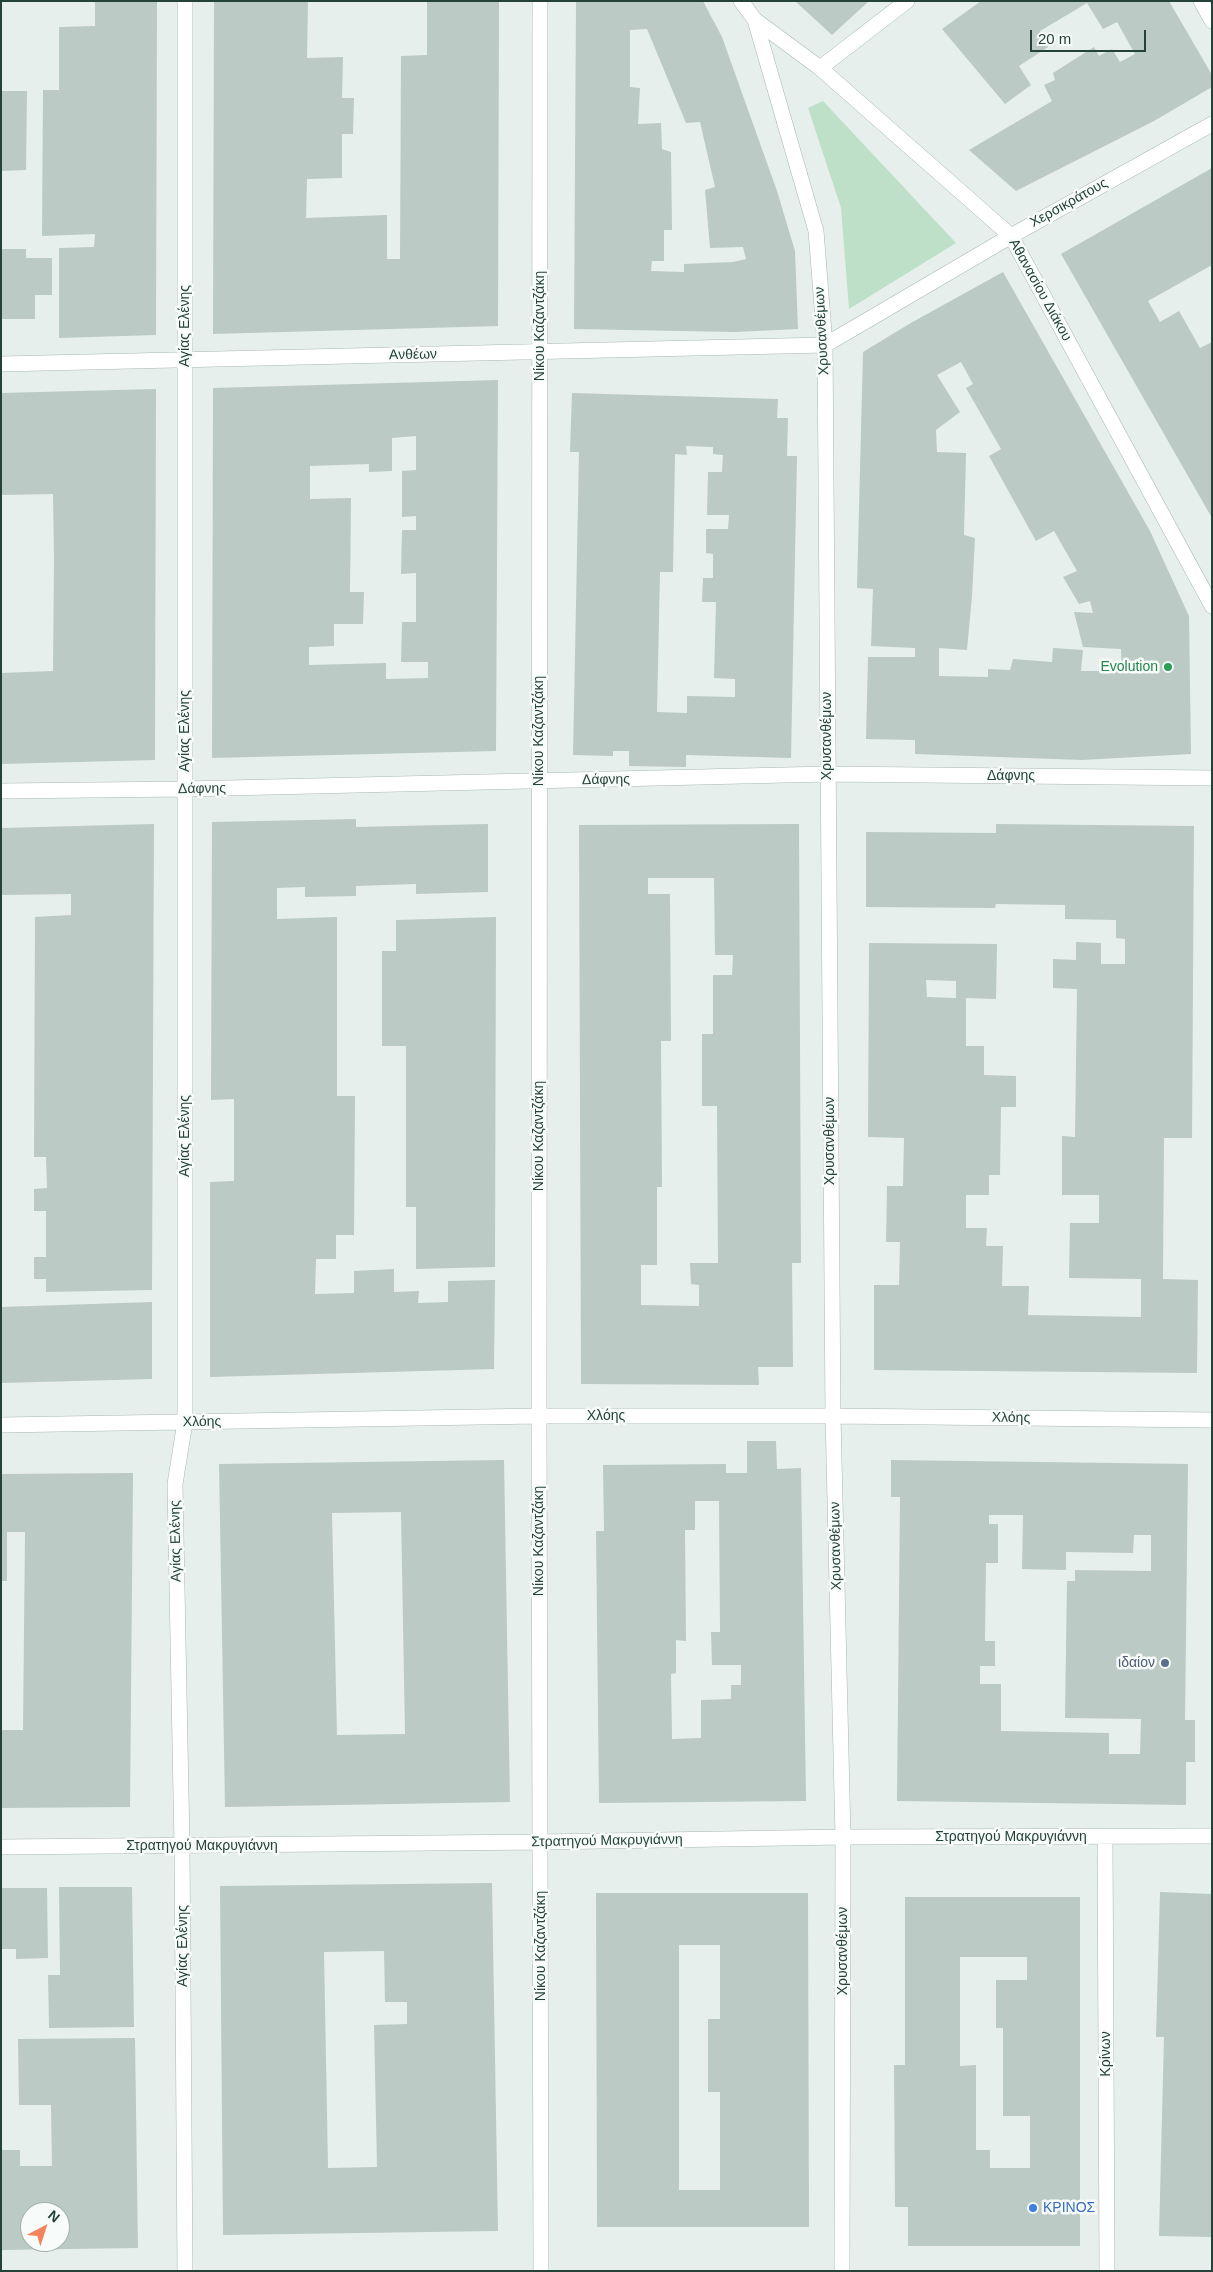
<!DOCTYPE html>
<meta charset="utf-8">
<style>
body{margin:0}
#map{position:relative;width:1213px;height:2272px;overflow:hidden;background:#e6efeb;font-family:Helvetica,sans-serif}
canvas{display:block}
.frame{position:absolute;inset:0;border:2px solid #24423a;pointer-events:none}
.north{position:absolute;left:20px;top:2202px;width:50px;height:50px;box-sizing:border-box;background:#f7fbf9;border:1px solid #a3b1ad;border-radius:50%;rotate:40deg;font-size:14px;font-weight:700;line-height:20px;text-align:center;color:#24423a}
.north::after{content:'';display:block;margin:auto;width:18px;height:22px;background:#f4845f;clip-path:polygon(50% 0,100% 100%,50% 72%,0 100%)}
.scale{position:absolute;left:1030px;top:30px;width:116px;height:22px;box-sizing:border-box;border:2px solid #24423a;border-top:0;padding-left:6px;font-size:15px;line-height:18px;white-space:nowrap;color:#24423a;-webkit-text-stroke:4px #f7fbf9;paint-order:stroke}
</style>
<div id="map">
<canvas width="1213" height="2272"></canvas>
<div class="frame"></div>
<div class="north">N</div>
<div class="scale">20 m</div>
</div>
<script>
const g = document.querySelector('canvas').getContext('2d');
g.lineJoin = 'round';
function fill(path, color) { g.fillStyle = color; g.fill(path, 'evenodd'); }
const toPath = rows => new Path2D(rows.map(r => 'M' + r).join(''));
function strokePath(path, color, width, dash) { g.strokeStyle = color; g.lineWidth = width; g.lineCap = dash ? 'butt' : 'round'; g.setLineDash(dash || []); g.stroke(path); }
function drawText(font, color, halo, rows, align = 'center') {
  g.font = font + ' Helvetica,sans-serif'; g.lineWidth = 5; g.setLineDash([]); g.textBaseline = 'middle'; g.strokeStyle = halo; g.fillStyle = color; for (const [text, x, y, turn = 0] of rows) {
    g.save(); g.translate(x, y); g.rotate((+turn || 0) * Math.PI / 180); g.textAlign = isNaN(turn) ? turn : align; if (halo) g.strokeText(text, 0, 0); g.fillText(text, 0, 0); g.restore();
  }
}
fill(toPath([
 [823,101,956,243,849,309,841,208,808,108]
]), '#bfe0c8');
fill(toPath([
 [95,1,157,1,156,335,59,338,59,248,94,247,95,234,42,236,43,90,59,90,59,27,95,26],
 [214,1,308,1,307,58,343,57,342,98,354,98,353,134,342,134,342,178,307,179,306,218,387,215,387,259,400,259,401,56,427,55,427,1,499,1,498,326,213,334],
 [576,1,703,1,722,37,777,191,795,251,798,329,735,332,574,329],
 [647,29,686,123,700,122,715,187,705,190,710,248,743,247,746,259,733,262,684,264,684,272,651,271,652,261,664,261,664,230,672,230,671,152,662,149,661,123,638,124,640,88,630,87,630,30],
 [795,1,869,1,832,35],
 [981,1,1169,1,1212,75,1212,87,1154,121,1016,191,969,150,1052,101,1044,85,1055,80,1053,73,1094,47,1099,56,1112,49,1120,62,1135,54,1117,22,1103,29,1087,3,1040,31,1048,47,1019,66,1031,85,1005,104,942,29],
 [1,91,27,91,26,170,1,171],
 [1212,168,1212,265,1148,301,1160,322,1179,311,1200,348,1212,342,1212,518,1061,254],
 [1,249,26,249,26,258,52,258,52,295,35,295,35,319,1,319],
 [1003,272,1150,531,1189,616,1191,754,1082,760,915,754,915,740,866,739,868,657,915,657,915,648,871,646,873,589,857,588,863,352,909,324],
 [961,362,973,384,966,388,1001,449,989,456,1036,541,1054,531,1077,571,1063,577,1079,604,1090,601,1093,613,1074,612,1083,647,1121,649,1122,671,1081,671,1083,650,1053,648,1052,662,1013,659,1010,670,988,669,988,677,939,676,939,648,967,650,972,596,975,538,964,535,966,453,937,452,936,430,960,412,937,375],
 [498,380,496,751,212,758,213,388],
 [416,436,416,470,402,471,402,517,416,516,416,530,402,530,401,574,416,573,416,622,402,622,401,662,428,662,428,678,386,679,386,663,309,665,309,647,334,646,334,624,363,624,364,592,350,592,351,498,310,499,310,466,369,464,369,472,392,471,392,438],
 [156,389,155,760,1,764,1,673,53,671,54,559,53,494,1,495,1,393],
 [572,393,778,399,777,418,788,418,787,456,797,456,791,758,686,755,686,767,629,766,629,751,613,751,613,756,573,755,579,452,570,452],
 [686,446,713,447,713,454,723,455,722,472,708,472,707,515,729,515,728,529,706,529,706,553,713,554,713,578,703,578,702,602,716,602,714,678,735,679,735,697,687,696,687,713,657,712,660,572,673,572,675,454,687,455],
 [356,819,356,827,488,824,488,892,416,894,416,884,356,886,356,896,305,897,305,887,277,888,277,919,337,917,337,1096,355,1096,354,1235,336,1235,336,1259,316,1259,315,1294,354,1293,354,1271,394,1269,394,1292,419,1291,418,1303,448,1302,448,1281,495,1280,494,1369,210,1377,210,1182,234,1181,234,1099,211,1100,212,822],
 [154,824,152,1290,46,1292,46,1279,34,1279,34,1257,46,1257,46,1211,34,1211,34,1189,47,1188,46,1157,34,1157,35,917,71,915,71,894,1,895,1,828],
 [799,824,801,1263,792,1263,793,1367,758,1367,759,1385,581,1384,579,825],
 [648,878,714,878,715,955,733,955,732,975,713,975,713,1034,702,1034,702,1106,717,1106,718,1263,690,1263,691,1284,699,1285,699,1306,641,1305,641,1265,657,1265,657,1187,662,1187,661,1041,671,1041,670,894,648,894],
 [996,824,1194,826,1192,1138,1164,1138,1163,1279,1198,1280,1197,1373,874,1370,874,1285,899,1285,900,1242,886,1242,887,1186,903,1186,904,1138,868,1137,869,943,997,944,996,999,966,998,966,1046,984,1046,984,1075,1016,1076,1016,1107,1001,1107,1000,1175,989,1175,989,1195,966,1195,966,1228,987,1228,986,1246,1003,1246,1002,1286,1029,1286,1028,1315,1141,1317,1141,1279,1069,1278,1070,1223,1099,1223,1099,1195,1062,1195,1062,1136,1075,1137,1077,989,1053,988,1053,959,1076,960,1076,942,1101,943,1101,964,1125,964,1125,939,1116,938,1116,920,1065,919,1065,905,996,904,995,908,866,907,866,832,996,833],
 [926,980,956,981,956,998,927,997],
 [496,917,495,1267,416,1269,416,1207,406,1207,406,1046,382,1046,382,951,396,951,396,920],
 [152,1302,152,1379,1,1383,1,1307],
 [747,1441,776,1441,777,1469,801,1468,806,1801,599,1803,596,1531,604,1531,603,1465,726,1464,726,1473,747,1473],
 [695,1501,719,1501,720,1632,711,1632,712,1665,741,1665,741,1685,731,1685,731,1699,701,1700,701,1738,672,1739,671,1674,676,1673,676,1640,686,1641,685,1530,695,1530],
 [504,1460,510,1802,225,1807,219,1464],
 [401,1512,405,1734,337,1735,332,1513],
 [891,1460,1188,1464,1185,1720,1195,1720,1195,1762,1186,1762,1186,1805,897,1801,900,1497,891,1497],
 [989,1515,1023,1515,1022,1569,1066,1570,1066,1552,1133,1553,1134,1535,1151,1535,1151,1571,1075,1570,1075,1581,1067,1581,1065,1718,1141,1719,1140,1754,1109,1754,1109,1733,1001,1731,1001,1684,980,1684,980,1666,995,1666,995,1641,985,1641,986,1563,998,1563,998,1524,989,1524],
 [133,1473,130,1807,1,1808,1,1730,23,1730,25,1532,7,1532,7,1581,1,1581,1,1474],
 [492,1883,498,2231,223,2235,220,1886],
 [384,1951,385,2002,407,2002,407,2024,374,2025,377,2167,328,2168,324,1952],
 [59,1887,132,1887,134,2027,49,2028,48,1975,60,1975],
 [1,1888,47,1888,48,1958,16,1959,16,1949,1,1949],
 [1160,1892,1212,1894,1212,2237,1159,2236,1164,2037,1156,2037],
 [596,1893,808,1893,809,2227,597,2227],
 [679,1945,720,1945,720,2019,708,2019,708,2092,720,2092,720,2190,679,2190],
 [905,1897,1080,1897,1080,2246,908,2246,908,2207,895,2207,894,2065,905,2065],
 [960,1957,1027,1957,1027,1980,996,1980,996,2028,1003,2028,1003,2116,1030,2116,1030,2168,990,2168,990,2150,976,2150,976,2065,960,2066],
 [135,2038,138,2248,1,2250,1,2150,20,2150,20,2166,52,2166,51,2105,19,2105,18,2039],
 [30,2212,60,2212,60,2242,30,2242]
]), '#bbcac4');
const minor = toPath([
 [185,1,185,1422,175,1484,182,1846,185,2271],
 [540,1,539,1416,541,2271],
 [741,1,755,20,820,68,1011,236,1212,606],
 [1201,1,1212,21],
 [755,20,816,231,825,345,833,1416,843,1837,842,2271],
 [820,68,907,1],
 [1,364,825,345,1011,236,1212,124],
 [1,791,185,789,828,774,1212,778],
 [1,1425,539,1416,833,1416,1212,1420],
 [1105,1837,1107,2271],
 [1,1847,541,1842,843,1837,1212,1836]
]);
strokePath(minor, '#a8b8b2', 16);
strokePath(minor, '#fff', 15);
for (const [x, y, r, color] of [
 [1168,667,5,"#2e9e5b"],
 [1165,1663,5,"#5c6f8a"],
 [1033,2208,5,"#3f7fe0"]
]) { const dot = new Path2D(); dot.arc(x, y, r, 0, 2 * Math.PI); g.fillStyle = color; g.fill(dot); strokePath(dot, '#f7fbf9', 2); }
drawText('14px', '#24423a', '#f7fbf9', [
 ["Χερσικράτους",1069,203,-29],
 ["Αθανασίου Διάκου",1040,290,61],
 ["Αγίας Ελένης",185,326,-90],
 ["Νίκου Καζαντζάκη",540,326,-90],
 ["Χρυσανθέμων",822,331,-93],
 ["Ανθέων",413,355,-1],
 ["Αγίας Ελένης",185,731,-90],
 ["Νίκου Καζαντζάκη",539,731,-90],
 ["Χρυσανθέμων",827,736,-90],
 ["Δάφνης",1011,776],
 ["Δάφνης",606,780,-1],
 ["Δάφνης",202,789,-1],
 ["Αγίας Ελένης",185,1136,-90],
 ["Νίκου Καζαντζάκη",539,1136,-90],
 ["Χρυσανθέμων",830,1141,-90],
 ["Χλόης",606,1416],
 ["Χλόης",1011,1418,1],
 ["Χλόης",202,1422,-1],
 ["Αγίας Ελένης",176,1541,-91],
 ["Νίκου Καζαντζάκη",539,1541,-90],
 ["Χρυσανθέμων",836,1546,-91],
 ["Στρατηγού Μακρυγιάννη",1011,1837],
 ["Στρατηγού Μακρυγιάννη",607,1841,-1],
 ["Στρατηγού Μακρυγιάννη",202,1846],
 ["Αγίας Ελένης",183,1946,-90],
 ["Νίκου Καζαντζάκη",541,1946,-90],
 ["Χρυσανθέμων",843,1951,-90],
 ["Κρίνων",1106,2054,-90]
]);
drawText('14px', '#27864d', '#f7fbf9', [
 ["Evolution",1158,667]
], 'right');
drawText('14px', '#4e5e75', '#f7fbf9', [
 ["ιδαίον",1155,1663]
], 'right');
drawText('14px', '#366cbe', '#f7fbf9', [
 ["ΚΡΙΝΟΣ",1043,2208]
], 'left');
</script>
